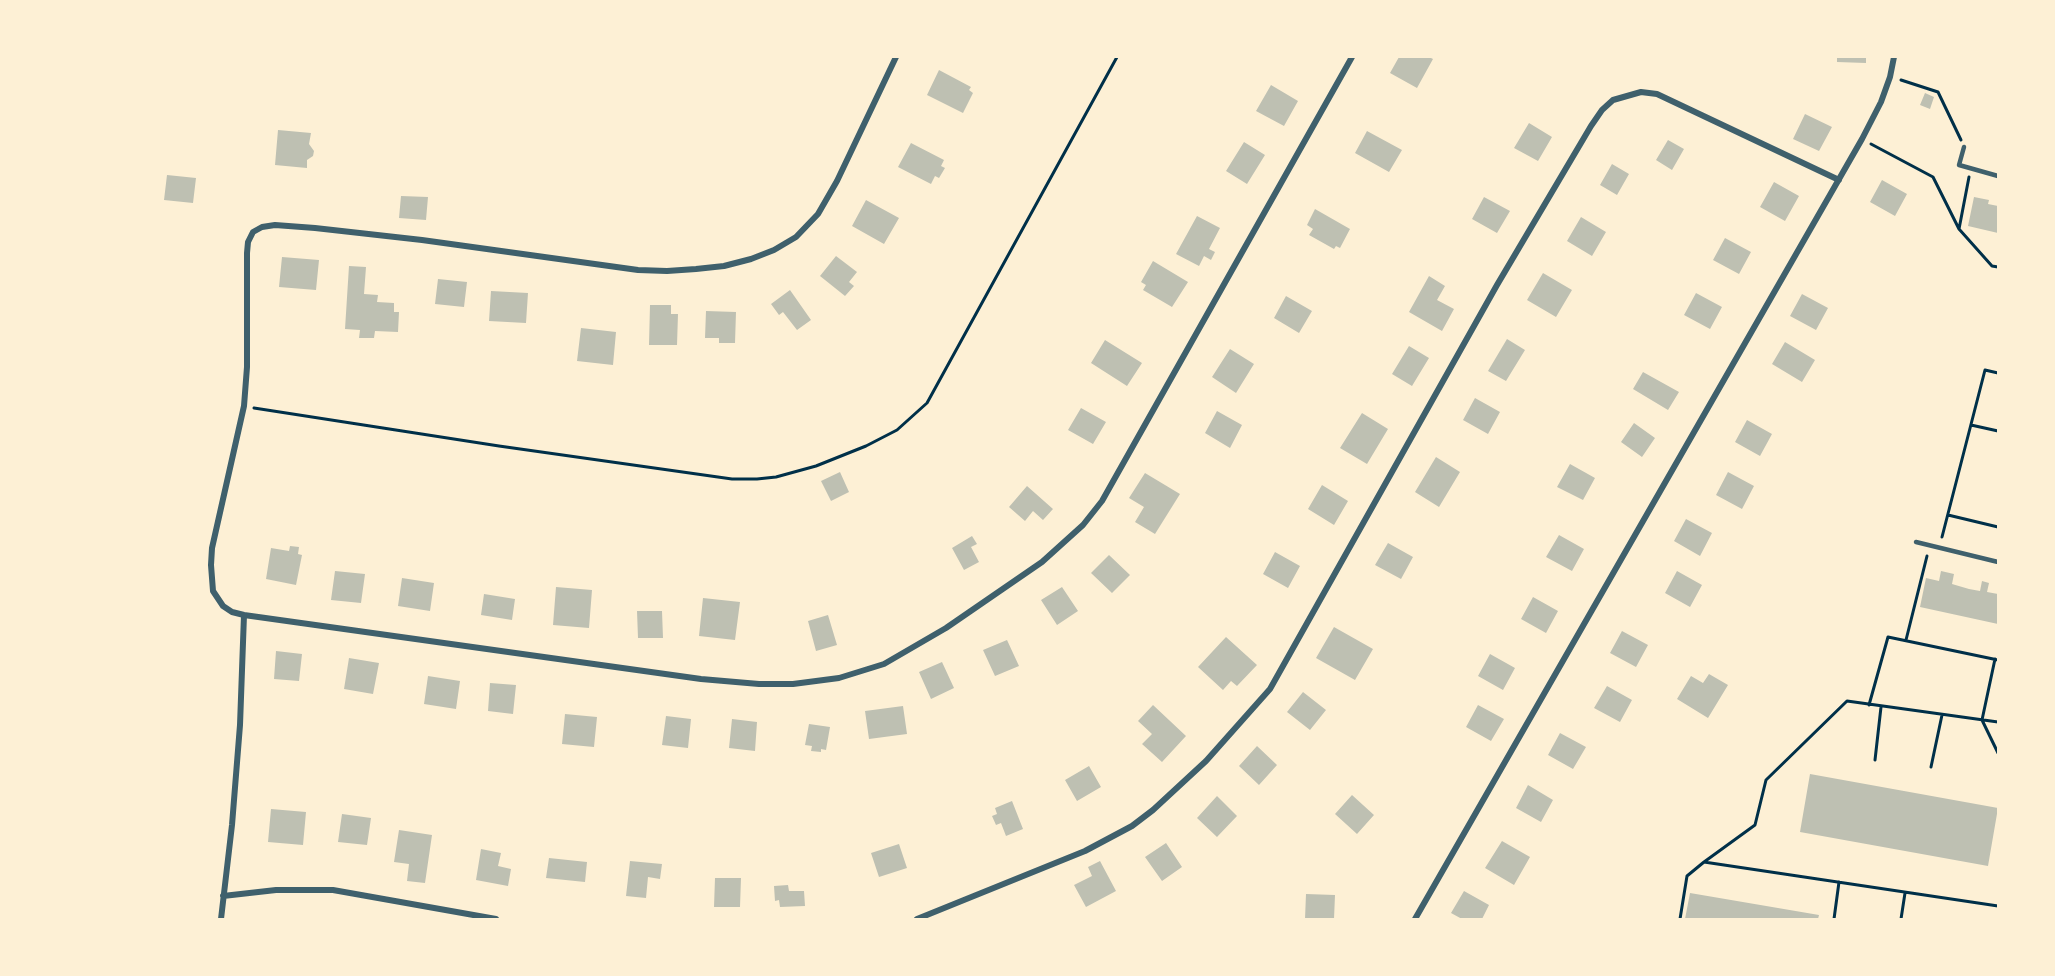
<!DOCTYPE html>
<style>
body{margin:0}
#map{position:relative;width:2055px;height:976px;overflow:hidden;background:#fdf0d5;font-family:Roboto,sans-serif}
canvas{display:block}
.frame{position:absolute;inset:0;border:58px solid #fdf0d5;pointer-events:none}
</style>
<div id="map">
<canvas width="2055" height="976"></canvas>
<div class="frame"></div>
</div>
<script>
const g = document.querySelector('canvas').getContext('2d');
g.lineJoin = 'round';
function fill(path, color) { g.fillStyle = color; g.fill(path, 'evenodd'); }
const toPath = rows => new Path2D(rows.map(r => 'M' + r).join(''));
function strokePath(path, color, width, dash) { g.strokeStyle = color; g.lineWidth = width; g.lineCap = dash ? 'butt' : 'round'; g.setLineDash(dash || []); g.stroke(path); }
fill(toPath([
 [1399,57,1429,57,1433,59,1417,88,1390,73],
 [1837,57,1866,57,1866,63,1837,62],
 [939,70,971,87,969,90,973,93,963,113,927,95],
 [1271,85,1298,101,1284,126,1256,111],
 [1925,93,1934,97,1930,109,1920,105],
 [1805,114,1832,127,1819,151,1793,139],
 [1529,123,1552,137,1538,161,1514,148],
 [278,130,311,133,309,144,314,151,313,156,307,160,307,168,275,165],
 [1367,131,1402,150,1389,172,1355,153],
 [1668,140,1684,149,1672,170,1656,160],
 [1244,142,1265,155,1247,184,1226,171],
 [911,143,944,160,941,166,945,168,939,178,935,176,931,184,898,167],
 [1612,164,1629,174,1617,195,1600,185],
 [167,175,196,178,193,203,164,200],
 [1882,180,1907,194,1895,216,1870,202],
 [1774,182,1799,196,1785,221,1760,207],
 [401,196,428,197,426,220,399,218],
 [1484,197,1510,211,1497,233,1472,219],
 [1974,197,1989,200,1988,204,1998,206,1998,233,1968,226],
 [866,200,899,218,884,244,852,226],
 [1315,209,1350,229,1340,248,1336,246,1334,249,1309,235,1313,229,1307,225],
 [1197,216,1220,228,1209,249,1215,252,1211,260,1204,256,1199,266,1176,254],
 [1581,217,1606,232,1592,256,1567,241],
 [1725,238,1751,252,1739,274,1713,260],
 [836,256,857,272,849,282,854,286,845,296,820,276],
 [282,257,319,260,316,290,279,287],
 [1153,261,1188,282,1172,307,1143,290,1146,285,1141,282],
 [349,266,366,267,364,294,378,295,377,302,394,303,394,312,399,312,398,332,375,331,374,338,359,338,360,330,345,329],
 [1543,273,1572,290,1556,317,1527,300],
 [1429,276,1445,286,1437,300,1454,309,1442,331,1409,312],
 [438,279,467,282,464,307,435,304],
 [790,290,811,320,797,330,783,312,779,315,771,304],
 [491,291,528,293,526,323,489,321],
 [1696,293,1722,307,1710,329,1684,315],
 [1802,294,1828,308,1816,330,1790,316],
 [1286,296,1312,311,1299,333,1274,318],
 [650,305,671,305,671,314,678,314,677,345,649,345],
 [706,311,736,312,735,343,719,343,719,338,705,338],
 [581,328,616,332,613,365,577,361],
 [1507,339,1525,350,1506,381,1488,371],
 [1105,340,1142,363,1127,386,1091,363],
 [1785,342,1815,360,1802,382,1772,364],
 [1409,346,1429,358,1412,386,1392,374],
 [1230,349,1254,364,1236,393,1212,377],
 [1643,372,1679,392,1668,410,1633,389],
 [1475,398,1500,412,1488,434,1463,420],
 [1081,408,1106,422,1093,444,1068,430],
 [1217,411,1242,425,1230,448,1205,433],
 [1362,413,1388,429,1367,464,1340,448],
 [1747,420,1772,434,1760,456,1735,442],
 [1634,423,1655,438,1642,457,1621,442],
 [1436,457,1460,472,1439,507,1415,492],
 [1570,464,1595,478,1583,500,1557,487],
 [840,472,849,492,831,501,821,481],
 [1728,472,1754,486,1742,509,1716,495],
 [1145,473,1180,494,1155,534,1135,522,1144,507,1129,498],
 [1322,485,1348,501,1334,525,1308,509],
 [1027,486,1053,509,1043,520,1033,511,1025,521,1009,507],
 [1686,519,1712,533,1700,556,1674,541],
 [1559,535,1584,549,1572,571,1546,557],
 [972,536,977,544,971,547,979,562,964,570,952,548],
 [1388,543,1413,557,1401,579,1375,565],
 [290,546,299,547,298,554,302,555,296,585,266,579,271,548,289,551],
 [1275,552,1300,566,1288,588,1263,574],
 [1109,555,1130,575,1112,593,1091,573],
 [335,571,365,574,361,603,331,600],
 [1677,571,1702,585,1690,607,1665,593],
 [1941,571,1954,574,1952,584,1969,589,1980,591,1982,581,1989,583,1987,592,1998,594,1998,624,1920,607,1926,578,1939,581],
 [402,578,434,583,430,611,398,606],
 [556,587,592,590,589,628,553,625],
 [1062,587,1078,611,1057,625,1041,600],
 [484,594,515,599,512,620,481,615],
 [1533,597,1558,611,1546,633,1521,619],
 [703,598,740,602,735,640,699,636],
 [637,611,662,611,663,638,638,638],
 [828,615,837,645,816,651,808,621],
 [1334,627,1373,649,1355,680,1316,658],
 [1622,631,1648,645,1636,667,1610,653],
 [1226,637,1257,665,1237,686,1231,681,1223,690,1198,667],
 [1007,640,1019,666,995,676,983,650],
 [276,651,302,654,299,681,274,679],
 [1490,654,1515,668,1503,690,1478,676],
 [349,658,379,663,373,694,344,689],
 [942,662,954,688,931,699,919,672],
 [1709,674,1728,685,1708,718,1677,699,1691,676,1703,683],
 [428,676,460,681,456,709,424,704],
 [490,683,516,685,513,714,488,711],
 [1607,686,1632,700,1620,722,1594,708],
 [1303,692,1326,710,1310,730,1287,712],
 [1153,705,1186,736,1162,762,1142,744,1152,734,1138,721],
 [1478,705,1504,719,1491,741,1466,727],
 [903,706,907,734,869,739,865,711],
 [565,714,597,717,594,747,562,744],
 [666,716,691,719,688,748,662,745],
 [732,719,757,722,755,751,729,748],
 [809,724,830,727,826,750,821,749,821,752,811,751,812,746,805,745],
 [1560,733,1586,747,1573,769,1548,755],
 [1257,746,1277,765,1259,785,1239,766],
 [1089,766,1101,787,1077,801,1065,780],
 [1810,774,1998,808,1988,866,1800,832],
 [1528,785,1553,800,1541,822,1516,808],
 [1352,795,1374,815,1357,834,1335,814],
 [1217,796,1237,816,1217,837,1197,818],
 [1012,801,1023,829,1006,836,1001,823,996,825,992,816,997,814,995,808],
 [271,809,306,812,303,845,268,842],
 [342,814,371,818,367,845,338,842],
 [399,830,432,835,425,883,407,881,409,864,394,862],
 [1502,841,1530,857,1514,885,1485,868],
 [1166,843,1182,867,1162,881,1145,857],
 [899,844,907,868,879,877,871,853],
 [481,849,501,853,498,866,511,869,508,886,476,880],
 [549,858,587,862,585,882,546,878],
 [630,861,662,864,660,879,648,877,646,898,626,896],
 [1100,861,1116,891,1086,907,1074,885,1092,876,1088,867],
 [715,878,741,878,740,907,714,907],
 [788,885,789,891,804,891,805,906,780,907,779,900,775,901,774,886],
 [1464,891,1489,905,1482,919,1462,919,1451,913],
 [1690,893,1819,915,1818,919,1685,919],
 [1306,894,1335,895,1334,919,1305,919]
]), '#bec0b2');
strokePath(toPath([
 [1901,80,1938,92,1961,140],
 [1871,144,1933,177,1959,229],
 [1969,177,1959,229,1992,266,1998,267],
 [254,408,499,446,732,479,757,479,776,477,816,466,866,446,897,430,927,403,1117,57],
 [1971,425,1998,431],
 [1948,515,1998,527],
 [1942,537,1985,370,1998,373],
 [1906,640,1927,556],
 [1995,659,1982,720,1998,753],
 [1869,705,1888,637,1998,660],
 [1875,760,1881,707],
 [1931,767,1942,715],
 [1704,862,1755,825,1766,780,1847,701,1998,722],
 [1680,919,1687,876,1704,862,1998,906],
 [1834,919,1839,882],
 [1901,919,1905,893]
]), '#003049', 3);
strokePath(toPath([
 [1964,147,1959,165,1998,176],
 [1916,542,1998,562]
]), '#3f606c', 4.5);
strokePath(toPath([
 [896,57,837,181,818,214,796,237,774,250,751,259,724,266,696,269,667,271,638,270,422,240,315,228,275,225,262,227,253,232,248,242,247,253,247,367,244,406,212,548,211,565,213,591,223,606,232,612,244,615,701,679,759,684,793,684,839,678,884,664,946,628,1042,562,1083,525,1102,501,1352,57],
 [223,896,276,890,333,890,496,919],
 [221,919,232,825,240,725,244,615],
 [917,919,1085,851,1132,826,1153,810,1206,761,1270,689,1497,285,1591,126,1602,110,1613,100,1641,92,1657,94,1839,180],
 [1415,919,1862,139,1881,102,1890,77,1894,57]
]), '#3f606c', 6);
</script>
